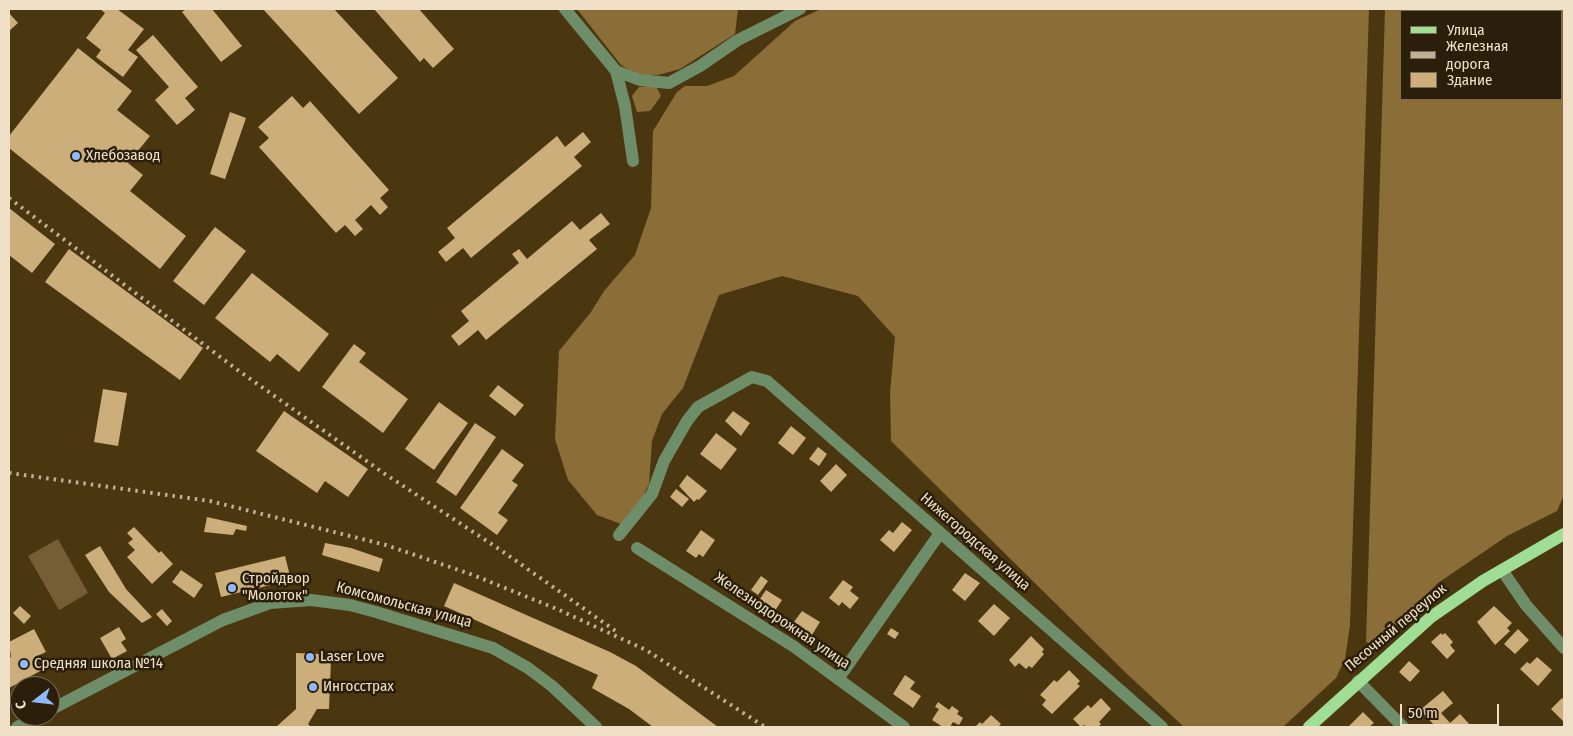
<!DOCTYPE html>
<meta charset="utf-8">
<style>
body{margin:0}
#map{position:relative;width:1573px;height:736px;overflow:hidden;background:#4a3710;font-family:"Fira Sans Condensed",sans-serif}
canvas{display:block}
.frame{position:absolute;inset:0;border:10px solid #f0e0c7;pointer-events:none}
.legend{position:absolute;left:1400px;top:10px;width:162px;height:90px;box-sizing:border-box;background:#2b1f0b;border:1px solid #7a6c56;margin:0;padding:6px 9px;list-style:none;font-size:15px;color:#f0e0c7}
.legend li{display:flex;align-items:center;gap:10px;height:25px}
.legend b{width:25px;border:1px solid #7a6c56}
.north{position:absolute;left:10px;top:676px;width:50px;height:50px;box-sizing:border-box;background:#2b1f0b;border:1px solid #7a6c56;border-radius:50%;rotate:254deg;font-size:14px;font-weight:700;line-height:20px;text-align:center;color:#f0e0c7}
.north::after{content:'';display:block;margin:auto;width:18px;height:22px;background:#90b8fd;clip-path:polygon(50% 0,100% 100%,50% 72%,0 100%)}
.scale{position:absolute;left:1400px;top:704px;width:99px;height:22px;box-sizing:border-box;border:2px solid #f0e0c7;border-top:0;padding-left:6px;font-size:15px;line-height:18px;white-space:nowrap;color:#f0e0c7;-webkit-text-stroke:4px #2b1f0b;paint-order:stroke}
</style>
<div id="map">
<canvas width="1573" height="736"></canvas>
<div class="frame"></div>
<ul class="legend">
<li><b style="height:6px;background:#9fde94"></b>Улица</li>
<li><b style="height:6px;background:#c1b093"></b>Железная дорога</li>
<li><b style="height:14px;background:#ccae7b"></b>Здание</li>
</ul>
<div class="north">С</div>
<div class="scale">50 m</div>
</div>
<script>
const g = document.querySelector('canvas').getContext('2d');
g.lineJoin = 'round';
function fill(path, color) { g.fillStyle = color; g.fill(path, 'evenodd'); }
const toPath = rows => new Path2D(rows.map(r => 'M' + r).join(''));
function strokePath(path, color, width, dash) { g.strokeStyle = color; g.lineWidth = width; g.lineCap = dash ? 'butt' : 'round'; g.setLineDash(dash || []); g.stroke(path); }
function drawText(font, color, halo, rows, align = 'center') {
  g.font = font + ' "Fira Sans Condensed",sans-serif'; g.lineWidth = 5; g.setLineDash([]); g.textBaseline = 'middle'; g.strokeStyle = halo; g.fillStyle = color; for (const [text, x, y, turn = 0] of rows) {
    g.save(); g.translate(x, y); g.rotate((+turn || 0) * Math.PI / 180); g.textAlign = isNaN(turn) ? turn : align; if (halo) g.strokeText(text, 0, 0); g.fillText(text, 0, 0); g.restore();
  }
}
fill(toPath([
 [58,539,88,593,59,610,28,556]
]), '#755e35');
fill(toPath([
 [577,9,738,9,735,34,680,69,658,75,638,75,621,65],
 [821,9,1369,9,1350,625,1345,659,1336,678,1283,727,1184,727,1126,673,891,441,890,393,895,337,858,296,782,276,719,295,683,388,662,414,652,441,649,484,639,505,621,524,597,515,568,480,555,439,559,351,591,312,604,291,635,255,651,208,653,131,677,92,685,86,707,86,734,76,795,21],
 [1385,9,1564,9,1564,495,1557,511,1507,536,1438,583,1376,645,1366,642],
 [1402,11,1562,11,1562,99,1402,99],
 [656,86,661,96,650,111,637,112,632,96,639,87]
]), '#8a6d37');
fill(toPath([
 [100,9,117,9,144,29,128,50,138,57,123,77,96,57,101,50,86,38,105,13],
 [186,9,212,9,242,46,221,62,182,12],
 [263,9,334,9,398,78,359,114],
 [374,9,419,9,454,49,433,68,424,58,420,62],
 [9,13,18,23,9,31],
 [153,35,198,87,185,98,195,110,177,125,155,100,169,87,136,50],
 [78,48,132,91,117,110,150,136,128,163,143,175,130,191,186,236,160,269,9,148,9,136],
 [292,96,303,108,310,101,389,190,380,198,388,207,380,215,371,205,355,220,363,229,355,236,345,225,336,233,259,147,269,138,258,127],
 [230,112,246,118,225,179,210,174],
 [583,132,591,142,574,157,582,166,471,258,463,248,446,262,438,252,455,238,447,228,557,136,565,147],
 [9,208,55,244,32,273,9,255],
 [601,213,610,224,589,240,597,249,486,340,478,330,459,346,451,336,469,321,461,311,519,263,512,254,519,249,527,259,572,221,580,230],
 [215,227,246,251,204,305,173,281],
 [69,249,203,348,180,380,45,282],
 [252,273,329,334,299,372,277,354,270,362,215,318],
 [354,344,366,353,359,362,408,399,383,433,322,387],
 [498,385,524,405,515,416,489,396],
 [103,389,127,393,118,446,94,442],
 [439,402,468,423,434,470,405,449],
 [284,411,368,469,348,497,325,481,317,493,256,451],
 [733,411,750,423,741,436,725,421],
 [475,423,496,437,456,496,436,482],
 [791,426,806,438,793,455,778,443],
 [716,433,737,449,721,470,700,454],
 [818,447,827,454,819,466,809,459],
 [502,449,524,465,512,481,518,485,498,513,508,520,497,535,460,508],
 [836,464,847,475,831,492,820,481],
 [687,475,707,491,699,500,697,499,694,502,679,486],
 [676,489,689,499,682,507,670,497],
 [207,517,247,526,246,531,236,529,233,535,204,532],
 [902,522,912,530,894,552,880,540,889,530,893,533],
 [134,527,159,553,161,551,173,564,152,584,127,557,135,550,128,543,133,539,127,533],
 [701,530,715,540,703,557,699,554,696,558,686,551],
 [325,543,351,548,383,559,379,572,322,555],
 [100,546,126,589,152,617,142,623,109,592,85,555],
 [285,556,291,580,221,597,215,573],
 [181,570,203,585,194,598,172,582],
 [965,573,980,583,965,601,952,590],
 [761,576,768,581,758,595,751,590],
 [843,580,853,587,850,591,859,598,850,609,842,602,839,606,829,598],
 [454,583,610,652,636,666,718,727,653,727,629,709,592,688,598,675,444,606],
 [766,590,782,600,772,615,756,605],
 [994,604,1010,618,994,636,978,621],
 [20,606,31,616,24,624,13,613],
 [1494,606,1512,623,1507,628,1510,631,1495,645,1477,622],
 [162,609,172,621,167,626,156,614],
 [802,611,820,622,810,638,791,626],
 [119,627,126,639,121,642,127,651,112,659,100,638],
 [891,628,899,633,895,639,887,634],
 [34,629,46,652,35,657,42,670,9,688,9,658,11,657,9,642],
 [1518,629,1529,640,1515,654,1504,644],
 [1441,633,1442,635,1445,633,1453,642,1450,645,1455,651,1447,659,1431,642],
 [1031,636,1044,649,1042,652,1044,654,1032,668,1029,666,1026,669,1019,663,1015,667,1009,660],
 [296,653,321,654,322,660,331,659,329,709,317,709,308,724,311,727,276,727,296,709],
 [1537,657,1552,670,1538,686,1520,669,1527,662,1530,664],
 [1409,661,1420,671,1410,682,1399,672],
 [1069,670,1080,681,1077,684,1080,686,1052,714,1042,705,1046,700,1040,695,1054,680,1057,682],
 [905,675,915,682,910,689,921,696,913,708,893,694],
 [1443,691,1453,703,1441,713,1450,723,1460,714,1472,727,1436,727,1420,710],
 [1101,698,1111,709,1099,722,1101,724,1098,727,1087,727,1084,725,1081,727,1073,719,1088,705,1091,708],
 [1562,698,1564,700,1563,721,1551,709],
 [938,702,949,710,952,706,959,711,957,714,963,718,959,725,953,722,950,727,943,727,932,720,939,709,935,707],
 [1363,712,1374,723,1369,727,1348,727],
 [991,715,1001,724,998,727,975,727,980,722,982,724]
]), '#ccae7b');
strokePath(toPath([
 [565,9,616,71,625,106,633,161],
 [616,71,640,80,669,83,700,66,738,40,800,9],
 [619,535,652,494,664,461,687,421,698,407,752,377,767,381,1162,727],
 [637,548,793,646,904,727],
 [1502,570,1526,605,1564,648],
 [838,679,940,533],
 [1358,681,1403,727],
 [50,710,223,620,270,603,311,600,350,605,376,612,493,648,528,668,552,686,596,727],
 [17,727,39,716]
]), '#6e8d69', 12);
strokePath(toPath([
 [1309,727,1431,617,1483,581,1564,534]
]), '#9fde94', 12);
strokePath(toPath([
 [9,198,239,371,385,474,502,551,617,632],
 [9,473,210,501,386,545,473,575,557,609,646,650,765,727]
]), '#c1b093', 4, [2.5, 5]);
for (const [x, y, r, color] of [
 [76,156,5,"#90b8fd"],
 [232,588,5,"#90b8fd"],
 [310,657,5,"#90b8fd"],
 [24,664,5,"#90b8fd"],
 [313,687,5,"#90b8fd"]
]) { const dot = new Path2D(); dot.arc(x, y, r, 0, 2 * Math.PI); g.fillStyle = color; g.fill(dot); strokePath(dot, '#2b1f0b', 2); }
drawText('15px', '#f0e0c7', '#2b1f0b', [
 ["Хлебозавод",86,156],
 ["Стройдвор",242,579],
 ["\"Молоток\"",242,596],
 ["Laser Love",320,657],
 ["Средняя школа №14",34,664],
 ["Ингосстрах",323,687]
], 'left');
drawText('15px', '#f0e0c7', '#2b1f0b', [
 ["Нижегородская улица",975,542,41],
 ["Комсомольская улица",404,605,15],
 ["Железнодорожная улица",782,621,34],
 ["Песочный переулок",1396,628,-40]
]);
</script>
